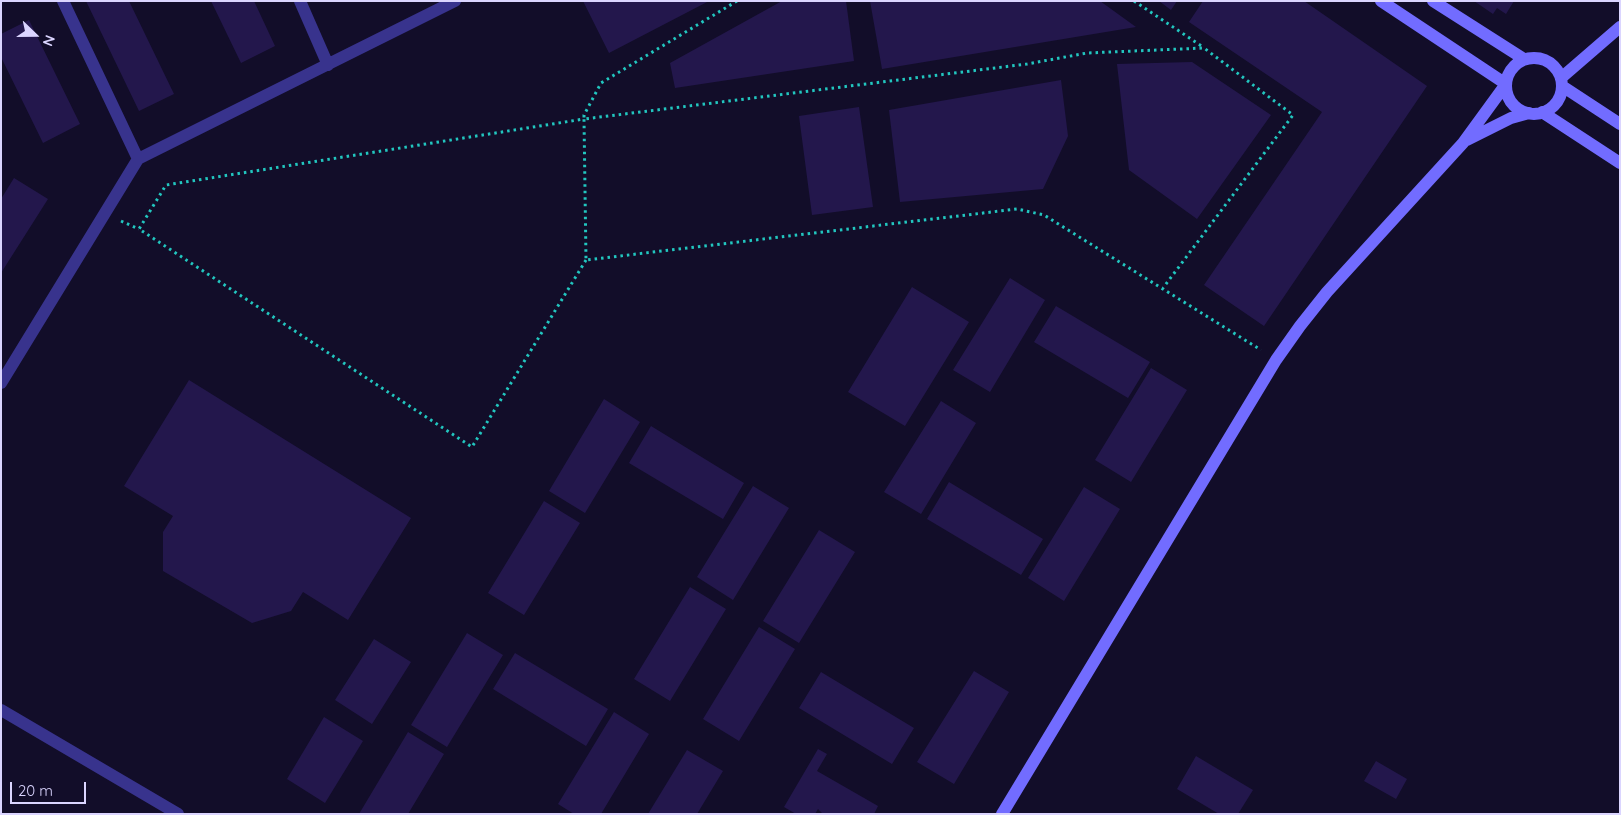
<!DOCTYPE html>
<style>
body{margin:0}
#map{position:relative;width:1621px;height:815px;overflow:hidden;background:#120d29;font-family:Quicksand,sans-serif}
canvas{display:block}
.frame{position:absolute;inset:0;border:2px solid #dbd5ff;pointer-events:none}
.north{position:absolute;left:10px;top:10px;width:50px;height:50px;-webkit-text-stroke:4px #120d29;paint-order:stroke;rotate:112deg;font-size:14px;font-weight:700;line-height:20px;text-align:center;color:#dbd5ff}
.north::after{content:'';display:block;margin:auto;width:18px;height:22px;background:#dbd5ff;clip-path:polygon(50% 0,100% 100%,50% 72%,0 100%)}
.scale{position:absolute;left:10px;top:782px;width:76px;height:22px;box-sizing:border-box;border:2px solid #dbd5ff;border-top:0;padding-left:6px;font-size:15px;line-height:18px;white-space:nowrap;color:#dbd5ff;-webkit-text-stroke:4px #120d29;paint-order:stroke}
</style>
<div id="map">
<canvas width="1621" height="815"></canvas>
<div class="frame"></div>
<div class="north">N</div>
<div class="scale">20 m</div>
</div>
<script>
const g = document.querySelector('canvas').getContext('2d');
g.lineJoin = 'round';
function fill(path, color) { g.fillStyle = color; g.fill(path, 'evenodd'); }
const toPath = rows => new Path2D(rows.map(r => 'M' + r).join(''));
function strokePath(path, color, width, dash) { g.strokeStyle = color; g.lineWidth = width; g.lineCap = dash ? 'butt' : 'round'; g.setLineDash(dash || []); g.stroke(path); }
fill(toPath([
 [86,1,129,1,174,94,139,111],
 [211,1,254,1,275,46,241,63],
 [583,1,709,1,609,53],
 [782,1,846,1,854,61,675,88,670,63],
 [870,1,1100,1,1136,27,882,69],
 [1159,1,1177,1,1171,10],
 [1203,1,1304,1,1427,86,1264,326,1204,285,1322,112,1189,22],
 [1474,1,1514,1,1506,14,1497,8,1493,14],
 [29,20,80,124,43,143,1,57,1,34],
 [1192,62,1271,115,1197,219,1129,170,1117,64],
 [1061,80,1068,136,1043,189,900,202,889,110],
 [859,107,873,207,812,215,799,116],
 [14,178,48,199,1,273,1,199],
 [1010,278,1045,300,990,392,953,370],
 [912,287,969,322,905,426,848,392],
 [1056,306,1150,362,1128,398,1034,342],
 [1151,368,1187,390,1131,482,1095,460],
 [189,380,411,518,348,620,303,592,291,611,252,623,163,571,163,532,173,516,124,486],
 [604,399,640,422,585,513,549,491],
 [941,401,976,423,921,514,884,492],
 [651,426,744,483,723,519,629,463],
 [949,482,1043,539,1021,575,927,519],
 [753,486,789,508,733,600,697,577],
 [1084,487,1120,509,1064,601,1028,578],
 [544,501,580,523,524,615,488,593],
 [819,530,855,552,799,643,763,621],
 [690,587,726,609,670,701,634,679],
 [759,627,795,649,739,741,703,719],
 [467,633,503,655,447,747,411,725],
 [374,639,411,662,372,724,335,700],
 [515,653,608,709,586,746,493,689],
 [974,671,1009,692,954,784,917,762],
 [821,672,914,728,892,764,799,708],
 [614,712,649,734,601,814,574,814,558,804],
 [324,717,363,741,325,803,287,779],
 [408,732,444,754,408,814,359,814],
 [818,749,827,754,817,771,878,806,874,814,823,814,818,809,815,814,796,814,784,807],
 [687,750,723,771,697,814,648,814],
 [1196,756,1253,790,1238,814,1219,814,1177,789],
 [1376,761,1407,779,1396,799,1364,781]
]), '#23174c');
strokePath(toPath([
 [737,1,601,83,584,115,584,119,1027,64,1087,53,1204,48,1293,115,1163,288],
 [1134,1,1203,47],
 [121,221,139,229],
 [586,260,472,447,139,229,166,185,584,119,586,260,1017,209,1044,215,1261,350]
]), '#22c6bf', 3, [2.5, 4]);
strokePath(toPath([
 [63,1,138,159],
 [300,1,328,65],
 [1,383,138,159,455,1],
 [1,710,178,814]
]), '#38338d', 12);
strokePath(toPath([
 [1381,1,1506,84],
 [1433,1,1524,59],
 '1506 86a28 28 0 1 1 56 0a28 28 0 1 1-56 0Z',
 [1561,78,1620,27],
 [1562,86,1620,124],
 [1542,112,1620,163],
 [1467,140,1511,118,1529,113],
 [1002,814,1276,360,1300,326,1327,292,1463,143,1506,84]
]), '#726cff', 12);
</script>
